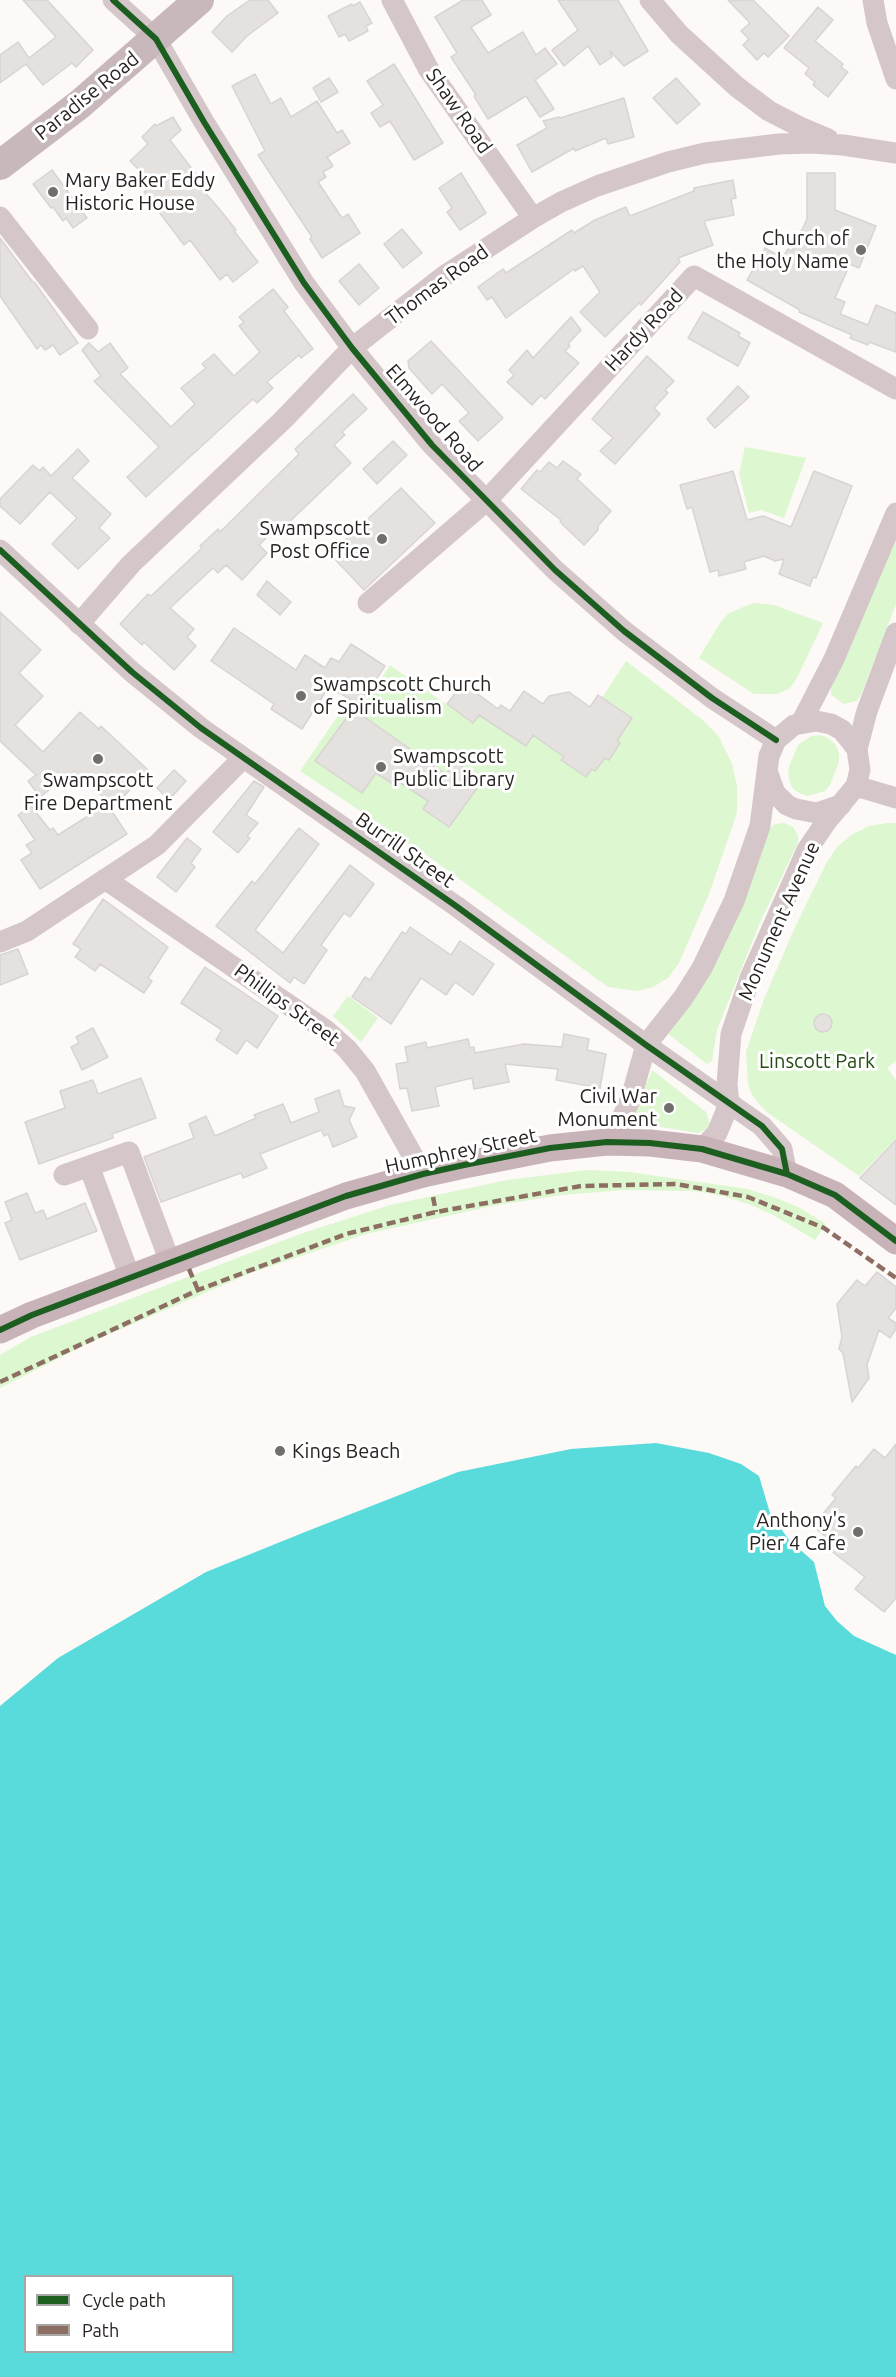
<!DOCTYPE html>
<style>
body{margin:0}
#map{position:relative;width:896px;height:2377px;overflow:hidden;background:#fcf9f7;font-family:Ubuntu,sans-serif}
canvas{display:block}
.legend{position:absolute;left:24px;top:2275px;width:210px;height:78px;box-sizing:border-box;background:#fff;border:2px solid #a9a7a6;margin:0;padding:8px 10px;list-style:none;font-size:18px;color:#282321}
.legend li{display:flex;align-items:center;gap:12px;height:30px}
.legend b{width:30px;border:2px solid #a9a7a6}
</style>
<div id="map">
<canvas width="896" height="2377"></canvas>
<ul class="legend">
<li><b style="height:8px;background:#1b5e20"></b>Cycle path</li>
<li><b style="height:8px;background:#8d6e63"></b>Path</li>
</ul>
</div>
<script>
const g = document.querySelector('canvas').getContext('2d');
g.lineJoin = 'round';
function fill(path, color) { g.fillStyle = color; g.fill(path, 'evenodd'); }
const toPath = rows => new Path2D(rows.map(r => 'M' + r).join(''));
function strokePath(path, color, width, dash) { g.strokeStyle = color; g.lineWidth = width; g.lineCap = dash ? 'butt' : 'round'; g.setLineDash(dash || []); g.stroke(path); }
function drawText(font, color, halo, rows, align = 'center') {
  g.font = font + ' Ubuntu,sans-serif'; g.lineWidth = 6; g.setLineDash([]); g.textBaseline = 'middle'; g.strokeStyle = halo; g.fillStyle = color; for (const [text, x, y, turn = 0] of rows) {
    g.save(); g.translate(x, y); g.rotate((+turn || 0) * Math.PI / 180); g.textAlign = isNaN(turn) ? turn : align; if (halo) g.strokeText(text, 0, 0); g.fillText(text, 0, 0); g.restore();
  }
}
fill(toPath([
 [745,447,806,458,784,518,761,510,749,513,739,474],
 [896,532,896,604,861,695,857,701,843,704,831,694,831,687],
 [753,603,774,605,823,623,796,680,789,689,777,694,754,694,699,658,720,623,729,613],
 [626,661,704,721,719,737,732,764,737,786,737,813,709,894,679,963,668,978,653,987,638,991,608,987,428,856,300,771,342,710,355,718,390,665,473,723,489,702,498,709,501,705,510,711,524,691,543,704,549,696,561,694,565,696,568,692,590,707,598,695,602,698],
 [820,735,828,738,835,744,839,753,839,762,830,785,825,791,808,796,799,793,792,788,788,774,789,767,798,745,811,736],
 [784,823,793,827,798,835,798,843,762,918,742,967,717,1030,712,1061,707,1064,667,1033,769,829,775,824],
 [887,823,896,823,896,1061,887,1068,896,1080,896,1139,859,1176,768,1113,760,1105,751,1093,748,1084,746,1052,764,999,795,927,827,862,837,847,851,835,869,826],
 [348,996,378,1018,361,1042,333,1016],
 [652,1070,706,1112,710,1124,705,1130,698,1133,631,1122],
 [587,1170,629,1172,748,1189,776,1198,800,1208,826,1224,815,1240,773,1215,751,1205,723,1196,695,1191,624,1190,562,1195,492,1206,366,1234,251,1273,91,1342,0,1388,0,1355,31,1337,300,1234,390,1205,507,1180]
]), '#ddf7d0');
fill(toPath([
 [656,1443,709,1453,741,1464,759,1476,770,1513,789,1540,814,1562,825,1606,837,1621,854,1636,896,1655,896,2377,0,2377,0,1706,58,1658,206,1572,305,1532,458,1472,571,1449],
 [26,2276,232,2276,232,2352,26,2352]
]), '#59dbdb');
const building = toPath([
 [23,0,47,0,93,50,76,67,72,63,43,85,26,64,0,83,0,55,18,42,29,58,56,37,23,0],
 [250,0,268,0,278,13,247,36,232,52,212,32,227,16,250,0],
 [463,0,482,0,491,15,471,27,488,53,523,32,536,55,545,48,557,64,535,80,554,109,540,117,526,96,488,119,474,96,476,95,451,57,457,53,435,17,463,0],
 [558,0,618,0,648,51,624,66,610,51,612,57,600,65,588,46,564,66,552,50,578,30,558,0],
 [728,0,753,0,789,36,768,57,764,53,757,60,743,45,749,39,741,31,750,23,728,0],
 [360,2,372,23,366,26,368,31,349,41,345,34,339,37,328,16,352,4,353,6,360,2],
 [818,7,833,20,815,41,843,64,841,67,848,72,828,97,813,85,815,82,805,74,809,68,784,48,818,7],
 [394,64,443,143,414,160,390,121,380,127,371,113,383,105,367,81,394,64],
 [255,74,271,104,281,98,291,117,317,101,337,133,342,130,350,143,327,157,333,166,323,172,326,177,318,182,342,218,348,214,360,233,322,258,310,239,312,237,258,155,265,151,232,86,255,74],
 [329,78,338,92,321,102,313,88,329,78],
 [676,78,700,104,677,124,653,98,676,78],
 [624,98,634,137,608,144,606,138,575,151,574,148,532,172,517,145,547,128,543,121,559,117,560,118,624,98],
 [173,117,181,130,170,140,198,177,194,180,221,211,236,230,234,231,258,262,233,282,227,274,220,280,190,240,184,245,144,192,154,185,130,161,148,144,142,137,155,124,156,126,173,117],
 [52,170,87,218,73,228,66,218,63,221,53,207,51,208,33,184,52,170],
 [461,173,486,213,460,230,447,212,452,208,439,188,461,173],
 [807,173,835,173,835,210,876,226,859,268,850,264,835,298,845,302,840,314,868,325,876,305,896,313,896,352,869,342,868,345,850,338,852,335,799,312,800,310,747,280,765,248,775,254,777,251,784,255,788,249,792,251,807,219,807,173],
 [733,180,736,198,731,199,734,215,704,221,713,245,678,258,680,262,641,305,639,303,605,337,580,312,600,292,583,266,575,271,574,269,506,318,492,297,487,300,478,287,503,269,506,273,572,230,574,233,595,220,626,207,630,216,694,191,694,188,733,180],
 [402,229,422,253,403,268,384,244,402,229],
 [0,238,32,281,35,283,78,343,60,355,53,345,45,350,41,345,37,349,0,296,0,238],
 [359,264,379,288,359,305,339,281,359,264],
 [273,289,288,307,284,311,313,349,301,358,299,355,267,382,273,388,257,403,253,399,146,497,127,477,159,447,94,381,101,376,82,350,89,343,98,352,110,343,128,368,120,374,171,427,195,404,181,388,206,368,202,364,214,354,234,376,260,352,239,326,244,322,239,317,273,289],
 [703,312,740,333,738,336,750,343,738,366,688,338,703,312],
 [571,317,581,330,568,344,570,346,565,351,579,363,545,399,541,395,532,405,507,382,514,375,509,370,527,350,533,358,571,317],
 [431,341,503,418,478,441,459,421,469,413,442,384,432,394,409,368,408,361,431,341],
 [647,356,674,381,665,390,668,393,654,408,660,414,615,464,600,451,613,438,592,419,647,356],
 [738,386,749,397,715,428,707,419,738,386],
 [353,394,367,409,342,432,345,435,334,445,351,463,286,525,283,522,259,545,267,553,242,580,226,565,218,573,213,568,170,608,194,629,187,637,196,646,174,670,144,642,142,645,120,624,148,594,151,596,202,548,200,546,218,529,220,532,299,454,295,449,353,394],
 [393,441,407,455,377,484,363,469,393,441],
 [78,449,89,461,72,478,111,514,99,528,110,538,78,569,52,544,77,518,50,492,20,524,0,506,0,499,33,465,40,471,43,467,51,476,78,449],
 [563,461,581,474,577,479,611,511,598,526,598,530,584,545,560,522,561,520,521,489,537,470,540,472,549,462,557,468,563,461],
 [733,471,747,520,763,516,791,527,814,471,852,486,816,578,813,577,810,586,779,574,784,559,775,561,764,556,744,562,746,569,719,576,718,570,710,572,692,507,687,509,680,485,733,471],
 [401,488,435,523,364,590,330,554,401,488],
 [267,581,291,602,280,615,257,595,267,581],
 [0,612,41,650,19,673,43,696,15,725,43,752,80,712,99,729,101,726,148,770,114,807,74,771,40,797,28,781,36,775,0,741,0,612],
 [234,628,296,670,305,655,325,668,331,658,339,662,351,644,385,666,359,705,329,686,302,729,271,709,274,704,211,661,234,628],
 [463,683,498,709,501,705,510,711,524,691,543,704,549,696,569,692,590,707,598,695,632,718,617,741,620,743,609,760,605,758,595,771,592,769,586,777,561,760,564,757,533,735,526,746,479,715,473,723,447,704,463,683],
 [353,709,446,774,455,762,483,780,449,827,423,809,428,801,396,780,393,784,376,773,362,793,315,761,353,709],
 [174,770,186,781,169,800,157,788,174,770],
 [254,781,264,787,246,815,258,823,247,836,250,838,238,853,213,832,254,781],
 [107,804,127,834,40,889,21,860,32,853,26,845,35,840,18,815,31,806,50,830,53,828,58,835,107,804],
 [299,828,319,844,255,930,283,953,350,865,374,884,350,917,344,913,321,945,327,950,304,984,294,977,290,983,216,926,252,881,255,884,299,828],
 [187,838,201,849,191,863,195,867,176,892,157,877,187,838],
 [103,899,168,947,148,978,152,981,144,993,100,964,95,971,75,957,81,949,73,944,103,899],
 [410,927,451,955,460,941,494,964,473,995,455,982,446,995,421,978,391,1024,352,997,365,977,370,980,402,932,406,934,410,927],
 [18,949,28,974,0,985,0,955,18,949],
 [205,967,278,1016,257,1048,246,1040,237,1054,216,1040,222,1030,181,1003,205,967],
 '814 1023a9 9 0 1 1 18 0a9 9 0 1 1-18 0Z',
 [93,1028,108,1057,82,1070,71,1047,79,1043,76,1037,93,1028],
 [564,1034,589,1039,587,1050,606,1054,600,1088,556,1080,558,1069,505,1064,509,1082,474,1089,472,1078,435,1087,439,1106,412,1111,407,1088,400,1089,396,1064,408,1062,405,1047,426,1042,427,1048,468,1039,470,1048,474,1047,475,1053,524,1044,562,1047,564,1034],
 [141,1078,156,1118,112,1134,113,1138,39,1164,25,1122,65,1108,60,1091,93,1080,98,1094,141,1078],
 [339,1090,344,1106,355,1108,349,1120,357,1137,333,1147,328,1134,324,1136,321,1130,260,1154,267,1168,243,1178,241,1173,161,1202,144,1157,194,1138,189,1124,206,1116,215,1136,256,1118,254,1115,283,1104,291,1123,319,1112,315,1099,339,1090],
 [896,1140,896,1205,860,1178,896,1140],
 [27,1193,35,1213,43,1210,47,1219,85,1203,97,1231,20,1260,5,1223,12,1220,5,1202,27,1193],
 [877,1272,896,1287,896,1308,888,1318,896,1323,896,1329,890,1338,879,1330,867,1365,869,1378,852,1402,843,1353,839,1349,842,1337,837,1304,857,1280,865,1286,877,1272],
 [896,1444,896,1598,884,1612,855,1589,865,1577,821,1543,826,1537,813,1526,836,1498,832,1495,856,1466,858,1468,874,1449,885,1458,896,1444]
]);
fill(building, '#e5e1df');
strokePath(building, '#d8d4d3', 1.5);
strokePath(toPath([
 [113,0,156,39,204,122,304,283,352,348,432,445,555,570,624,631,712,698,776,740],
 [392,0,429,70,533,218],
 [650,0,679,34,737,87,769,111,802,128,828,139],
 [873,0,877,23,896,79],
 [0,217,88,329],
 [0,550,132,672,201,728,456,906,646,1045,762,1126,782,1149,787,1174],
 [368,603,486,501,694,276,896,389],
 [79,624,131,564,283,420,352,348,444,276,533,218,561,202,597,186,668,162,705,153,779,144,811,143,843,145,896,153],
 [801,723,834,659,896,513],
 [768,774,775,793,787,805,796,809,817,813,841,805],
 [856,786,896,798],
 [105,879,327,1031,347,1049,365,1071,423,1174],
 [0,942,27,931,157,845,242,759],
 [607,1142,618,1127,631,1098,646,1045,683,998,702,968,734,901,760,826,769,756,776,740,794,725,816,721,831,724,842,730,857,749],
 [702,1149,717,1133,729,1104,727,1084,731,1034,750,978,807,850,826,822,856,786,860,770,857,749,867,711,896,633],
 [89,1166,130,1277],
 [64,1175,129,1152,170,1262]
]), '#d5c6c9', 21);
strokePath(toPath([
 [0,1330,32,1315,346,1196,423,1174,464,1165,550,1148,607,1142,650,1143,702,1149,787,1174,835,1195,896,1241]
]), '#c7b3b8', 27);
strokePath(toPath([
 [0,165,80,104,199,0]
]), '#c9b8bb', 30);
strokePath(toPath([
 [433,1197,436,1212],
 [189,1269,198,1290],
 [0,1382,198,1290,346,1234,436,1212,581,1186,676,1184,748,1197,824,1228,896,1278]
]), '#8d6e63', 4.5, [9, 4.5]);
strokePath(toPath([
 [113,0,156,39,204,122,304,283,352,348,432,445,555,570,624,631,712,698,776,740],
 [0,550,132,672,201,728,456,906,646,1045,762,1126,782,1149,787,1174],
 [0,1330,32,1315,346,1196,423,1174,464,1165,550,1148,607,1142,650,1143,702,1149,787,1174,835,1195,896,1241]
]), '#1b5e20', 6);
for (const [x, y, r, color] of [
 [53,192,6,"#726e6c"],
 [861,250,6,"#726e6c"],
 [382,539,6,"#726e6c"],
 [301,696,6,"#726e6c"],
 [98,759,6,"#726e6c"],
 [381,767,6,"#726e6c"],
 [669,1108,6,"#726e6c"],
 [280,1451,6,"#726e6c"],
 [858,1532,6,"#726e6c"]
]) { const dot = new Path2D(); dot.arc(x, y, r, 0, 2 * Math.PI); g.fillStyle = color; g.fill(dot); strokePath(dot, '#fff', 2); }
drawText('20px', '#282321', '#fff', [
 ["Paradise Road",87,96,-39],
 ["Shaw Road",459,111,55],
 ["Thomas Road",437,285,-36],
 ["Hardy Road",644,330,-47],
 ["Elmwood Road",434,418,49],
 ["Burrill Street",405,850,35],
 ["Monument Avenue",779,921,-66],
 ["Phillips Street",287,1005,36],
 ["Humphrey Street",461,1151,-12]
]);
drawText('20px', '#282321', '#fff', [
 ["Mary Baker Eddy",65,180],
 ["Historic House",65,203],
 ["Church of",849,238,"right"],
 ["the Holy Name",849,261,"right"],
 ["Swampscott",370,528,"right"],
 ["Post Office",370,551,"right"],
 ["Swampscott Church",313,684],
 ["of Spiritualism",313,707],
 ["Swampscott",393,756],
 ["Public Library",393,779],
 ["Swampscott",98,780,"center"],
 ["Fire Department",98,803,"center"],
 ["Civil War",657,1096,"right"],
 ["Monument",657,1119,"right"],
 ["Kings Beach",292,1451],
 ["Anthony's",846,1520,"right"],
 ["Pier 4 Cafe",846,1543,"right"]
], 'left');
drawText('20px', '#244b13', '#fff', [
 ["Linscott Park",817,1061]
]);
</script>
